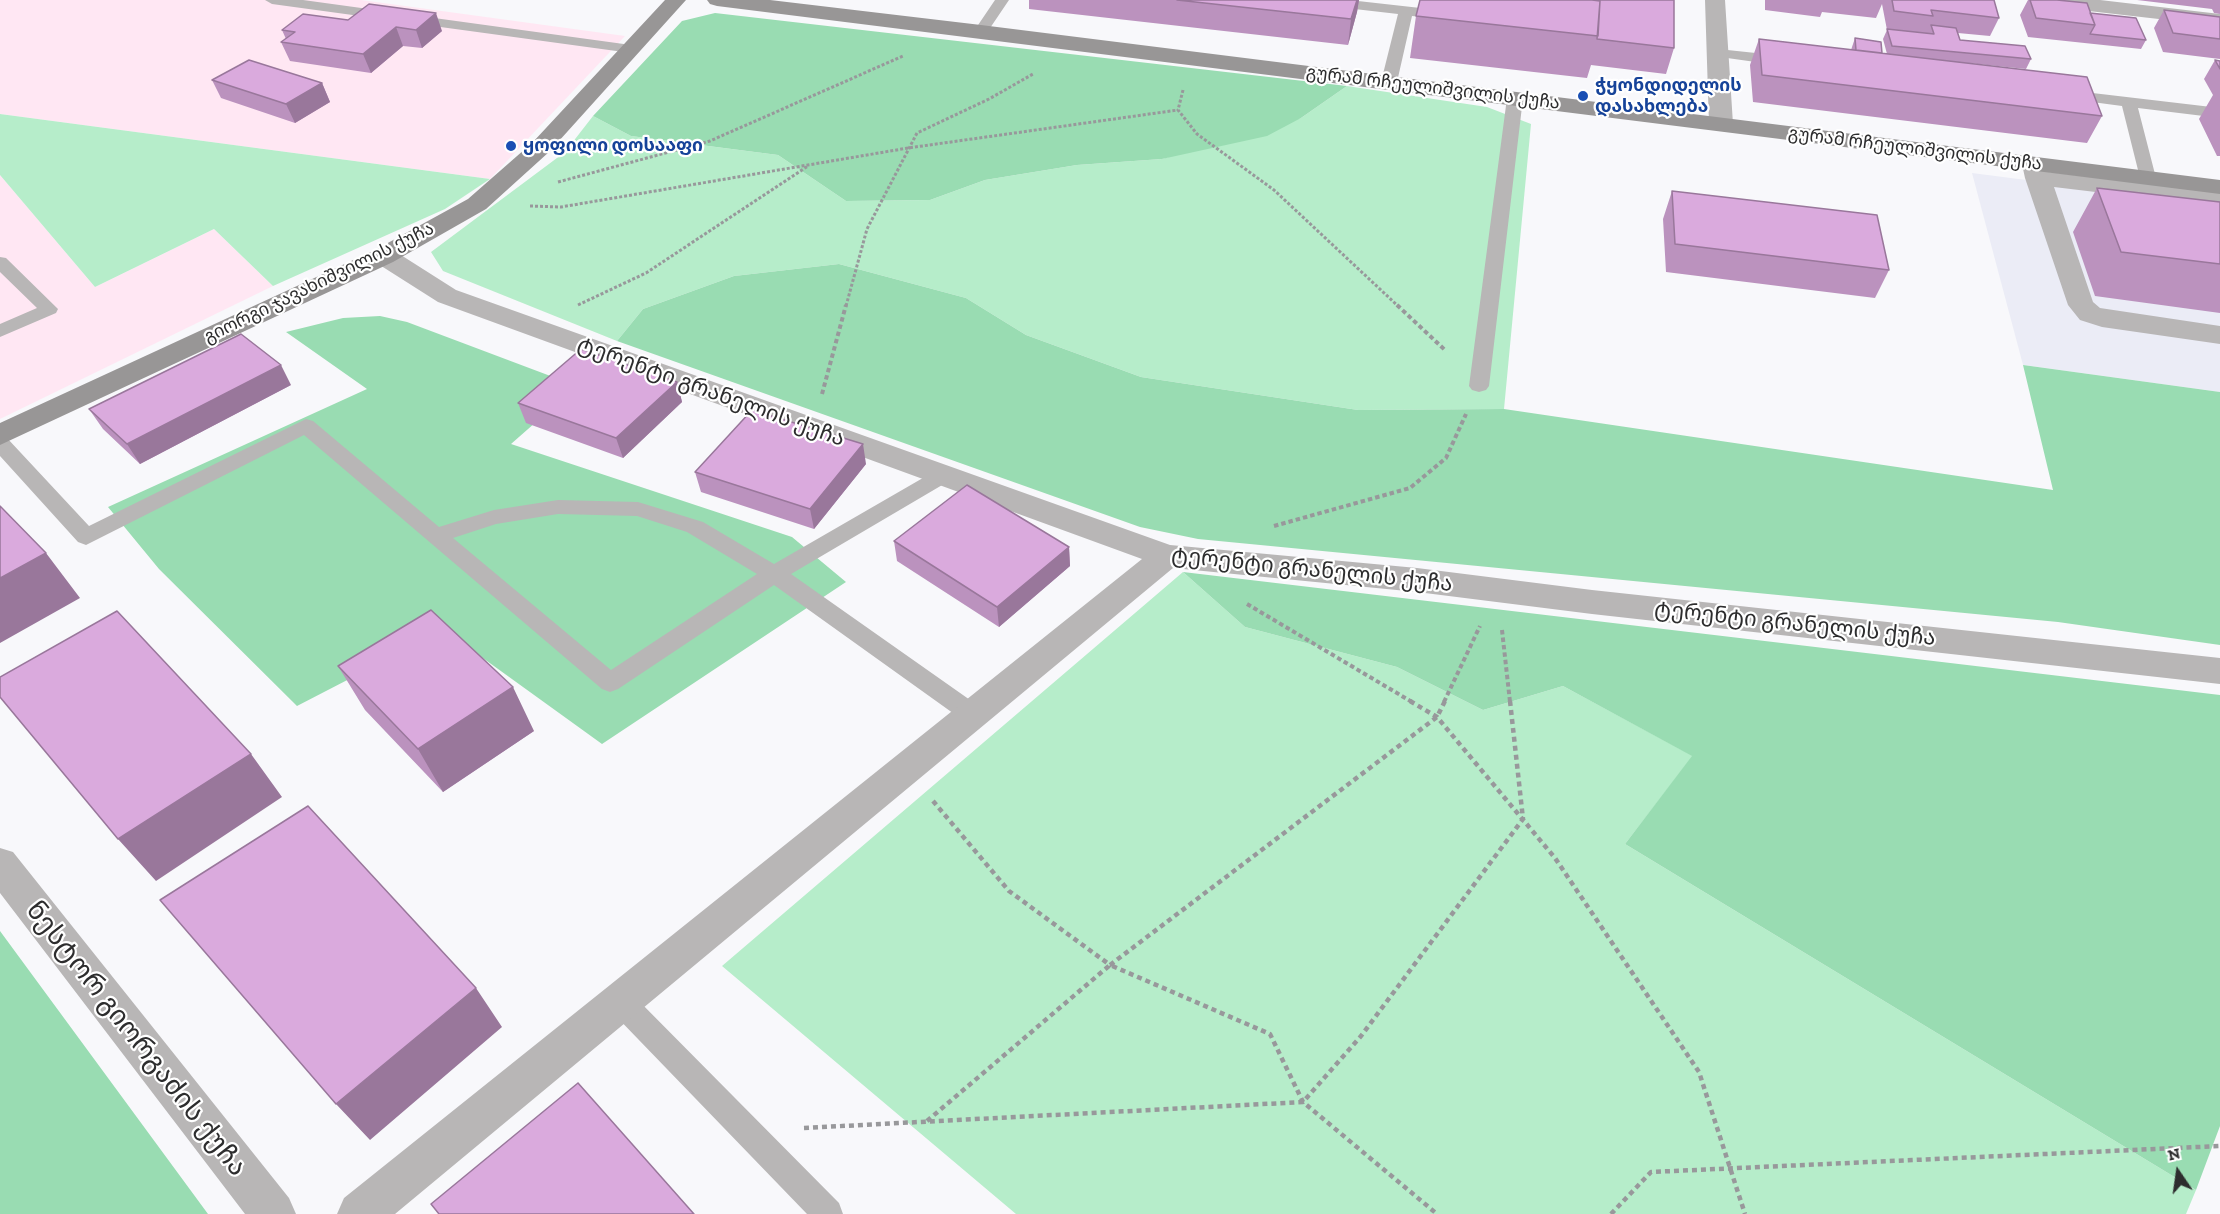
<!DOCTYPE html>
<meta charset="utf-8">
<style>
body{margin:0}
#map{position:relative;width:2220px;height:1214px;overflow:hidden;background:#f8f8fb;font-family:"Zilla Slab",serif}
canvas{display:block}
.north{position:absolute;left:2148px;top:1142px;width:60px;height:60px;-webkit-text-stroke:4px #fff;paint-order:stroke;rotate:347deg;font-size:16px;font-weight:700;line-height:24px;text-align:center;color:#2d2d2e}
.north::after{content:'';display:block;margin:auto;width:21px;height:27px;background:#2d2d2e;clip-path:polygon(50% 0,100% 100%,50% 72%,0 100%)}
</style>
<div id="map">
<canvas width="2220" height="1214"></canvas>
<div class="north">N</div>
</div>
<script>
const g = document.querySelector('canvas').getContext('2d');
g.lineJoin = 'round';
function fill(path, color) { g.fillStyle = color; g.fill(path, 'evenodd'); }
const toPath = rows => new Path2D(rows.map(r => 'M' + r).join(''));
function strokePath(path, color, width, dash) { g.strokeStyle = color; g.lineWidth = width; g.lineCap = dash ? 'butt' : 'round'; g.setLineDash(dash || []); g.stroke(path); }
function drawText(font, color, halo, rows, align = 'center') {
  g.font = font + ' "Zilla Slab","Noto Sans Georgian",serif'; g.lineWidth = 4.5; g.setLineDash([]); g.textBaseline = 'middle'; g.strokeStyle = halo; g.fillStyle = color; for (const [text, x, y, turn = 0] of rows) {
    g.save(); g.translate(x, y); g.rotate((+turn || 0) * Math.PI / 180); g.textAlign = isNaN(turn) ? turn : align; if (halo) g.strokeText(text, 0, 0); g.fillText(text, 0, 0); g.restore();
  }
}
fill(toPath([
 [1972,173,2220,205,2220,392,2023,365]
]), '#ebecf6');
fill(toPath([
 [0,0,361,0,625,36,490,179,0,114],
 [0,175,95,287,214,229,273,286,0,419]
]), '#ffe7f3');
fill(toPath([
 [1347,86,1487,107,1531,124,1504,409,1358,410,1141,377,1026,335,966,298,839,264,734,276,643,309,617,341,443,271,431,252,565,152,593,116,631,136,778,155,846,201,930,200,985,180,1077,165,1162,159,1301,118],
 [0,114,490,179,445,209,273,286,214,229,95,287,0,175],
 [1183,572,1245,627,1397,667,1483,710,1563,686,1693,756,1625,844,2196,1190,2186,1214,1016,1214,722,966]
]), '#b6edca');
fill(toPath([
 [715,13,1347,86,1301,118,1267,136,1162,159,1077,165,985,180,930,200,846,201,778,155,631,136,593,116,682,21],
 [839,264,966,298,1026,335,1141,377,1358,410,1504,409,2053,490,2023,365,2220,392,2220,645,2058,622,1198,539,1140,527,617,341,643,309,734,276],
 [380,316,407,322,577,386,511,444,792,537,846,582,602,744,444,630,297,706,159,569,108,507,367,389,286,332,343,318],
 [1183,572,2220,695,2220,1126,2196,1190,1625,844,1692,756,1563,686,1483,710,1397,667,1245,627],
 [0,931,208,1214,0,1214]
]), '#99dcb2');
strokePath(toPath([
 [1183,90,1178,110,1197,134,1274,190,1398,306],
 [558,182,710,141,903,56],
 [530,206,561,207,908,148,1178,110],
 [578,305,646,273,808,166],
 [846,306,867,229,917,133,989,99,1033,74]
]), '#98989b', 3, [3, 2]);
strokePath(toPath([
 [1397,305,1446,351],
 [822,394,846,305],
 [1274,526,1410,488,1446,458,1466,414],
 [1247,604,1412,702],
 [1502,630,1510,702],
 [1444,702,1480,626]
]), '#98989b', 4, [4.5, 3]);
strokePath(toPath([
 [1410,701,1437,717,1555,858,1699,1072,1745,1214],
 [933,801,1009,891,1110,965,1437,717,1445,701],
 [927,1121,1110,965,1270,1034,1303,1102,1437,1214],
 [804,1128,1303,1102,1361,1036,1523,819,1510,701],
 [1611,1214,1651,1172,2220,1146]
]), '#98989b', 4.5, [5, 4]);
fill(toPath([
 [265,0,303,0,631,45,638,49,631,53,272,4,265,0],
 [995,0,1009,0,986,34,976,34,974,31,995,0],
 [1304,0,1349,0,1474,14,1476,0,1490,0,1487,19,1480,23,1412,16,1397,82,1389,87,1381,82,1398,14,1311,4,1304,0],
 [1718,49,1784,56,1792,61,1784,66,1713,56,1711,53,1718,49],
 [2067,90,2220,108,2220,118,2138,108,2156,178,2148,183,2140,178,2122,106,2062,98,2059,95,2062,92,2067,90],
 [1515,93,1523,98,1489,386,1486,390,1479,392,1472,390,1469,386,1507,98,1515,93],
 [0,257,6,258,58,309,56,313,0,337,0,324,37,308,0,272,0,257],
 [306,419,313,421,439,527,494,510,558,500,638,502,703,522,774,564,935,471,949,471,952,476,949,481,791,574,980,707,984,714,980,721,972,723,964,721,774,585,618,689,610,692,602,689,304,435,86,545,78,542,0,456,0,436,7,438,89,526,306,419],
 [558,514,637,516,687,532,757,574,611,670,453,538,496,524,558,514],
 [620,988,630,992,839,1203,843,1214,807,1214,610,1010,606,1001,610,992,620,988]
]), '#b8b6b6');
fill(toPath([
 [1705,0,1725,0,1733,124,1729,129,1721,131,1713,129,1709,124,1705,0],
 [2035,0,2100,0,2220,14,2220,26,2045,6,2038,4,2035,0],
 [2034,157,2043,159,2049,172,2220,193,2220,207,2054,187,2093,302,2100,308,2220,326,2220,344,2102,327,2080,320,2068,305,2025,178,2022,164,2025,159,2034,157],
 [384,248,393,250,456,290,1170,545,1417,568,1592,590,2220,658,2220,684,1592,614,1417,592,1173,568,395,1214,337,1214,344,1198,1142,559,438,302,375,262,371,256,375,250,384,248],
 [0,848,13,852,289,1198,296,1214,245,1214,0,893,0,848]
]), '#b8b6b6');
fill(toPath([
 [665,0,686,0,549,152,486,209,393,262,0,445,0,423,375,250,468,199,533,142,665,0],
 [707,0,770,0,981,25,2220,180,2220,194,717,6,710,4,707,0]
]), '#989696');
fill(toPath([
 [1029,0,1359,0,1357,12,1348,45,1029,9],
 [1420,0,1674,0,1674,48,1666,74,1591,65,1587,78,1410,58,1416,16],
 [1765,0,1994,0,1999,18,1990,36,1958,33,1960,40,2031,59,2026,69,1968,63,2102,116,2087,143,1753,102,1750,65,1759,39,1851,50,1855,38,1882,53,1887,54,1883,39,1887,30,1882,4,1876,18,1822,12,1820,17,1765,10],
 [2028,0,2057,0,2090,13,2146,40,2141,49,2028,37,2020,15],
 [2137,0,2220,0,2220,14,2214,13,2212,9],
 [2164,10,2220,17,2220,59,2163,52,2154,28],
 [348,20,442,31,422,48,403,46,371,73,290,61,281,42,286,39,282,30],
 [2215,60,2220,61,2220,156,2217,156,2199,119,2213,95,2204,79],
 [212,80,322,83,330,102,295,123,221,98],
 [2097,188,2220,202,2220,313,2095,296,2073,232],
 [1672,191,1889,270,1875,298,1666,272,1663,219],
 [677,382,682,402,623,458,526,423,518,403],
 [291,385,140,464,103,429,89,409],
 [866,464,814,529,701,492,695,472],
 [894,541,1069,547,1070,566,999,627,897,561],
 [338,666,534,731,443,792,365,710]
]), '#bb92be');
fill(toPath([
 [1357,0,1359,0,1357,12,1348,45,1351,19],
 [436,13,442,31,422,48,416,30],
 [396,27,403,46,371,73,363,54],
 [322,83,330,102,295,123,286,104],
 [281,365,291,385,140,464,127,444],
 [677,382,682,402,623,458,616,438],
 [863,444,866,464,814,529,810,509],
 [1069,547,1070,566,999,627,997,607],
 [46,553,80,598,0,643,0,578],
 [513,687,534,731,443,792,418,749],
 [251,754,282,797,156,881,118,839],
 [476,988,502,1027,370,1140,336,1104]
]), '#99779b');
const building = toPath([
 [1177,0,1357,0,1351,19,1177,0],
 [1420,0,1592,0,1600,1,1598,36,1416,16,1420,0],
 [1598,0,1674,0,1674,48,1597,39,1600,1,1598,0],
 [1892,0,1994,0,1999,18,1931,10,1933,16,1894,11,1892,0],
 [2030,0,2057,0,2087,3,2095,25,2036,18,2030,0],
 [369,4,436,13,416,30,396,27,363,54,281,42,295,32,282,30,303,14,348,20,369,4],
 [2164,10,2220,17,2220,39,2173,33,2164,10],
 [2090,13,2136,18,2146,40,2090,34,2095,25,2090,13],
 [1931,25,1956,28,1960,40,2025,46,2031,59,1892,46,1887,29,1934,34,1931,25],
 [1855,38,1881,42,1882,53,1856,50,1855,38],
 [1759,39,2087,77,2102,116,1762,75,1759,39],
 [249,60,322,83,286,104,212,80,249,60],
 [2215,60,2220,61,2220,69,2215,60],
 [2097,188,2220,202,2220,264,2121,252,2097,188],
 [1672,191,1877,215,1889,270,1675,244,1672,191],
 [241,334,281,365,127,444,89,409,241,334],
 [581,349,677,382,616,438,518,403,581,349],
 [752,410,863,444,810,509,695,472,752,410],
 [967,485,1069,547,997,607,894,541,967,485],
 [0,506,46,553,0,578,0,506],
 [431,610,513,687,418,749,338,666,431,610],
 [117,611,251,754,118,839,0,697,0,677,117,611],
 [308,806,476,988,336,1104,160,900,308,806],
 [578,1083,694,1214,439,1214,431,1204,578,1083]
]);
fill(building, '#daaadd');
strokePath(building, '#99779b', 1.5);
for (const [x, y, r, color] of [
 [1583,96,6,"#1a4fb4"],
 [511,146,6,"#1a4fb4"]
]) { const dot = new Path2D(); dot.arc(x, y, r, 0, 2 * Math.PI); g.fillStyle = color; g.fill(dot); strokePath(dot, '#fff', 2); }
drawText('bold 18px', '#164399', '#fff', [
 ["ჭყონდიდელის",1595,86],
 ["დასახლება",1595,107],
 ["ყოფილი დოსააფი",523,146]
], 'left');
drawText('18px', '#2d2d2e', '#fff', [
 ["გურამ რჩეულიშვილის ქუჩა",1433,88,7],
 ["გურამ რჩეულიშვილის ქუჩა",1915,149,7],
 ["გიორგი ჯავახიშვილის ქუჩა",319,283,-26]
]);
drawText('22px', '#2d2d2e', '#fff', [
 ["ტერენტი გრანელის ქუჩა",711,392,20],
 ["ტერენტი გრანელის ქუჩა",1312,570,6],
 ["ტერენტი გრანელის ქუჩა",1795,624,6]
]);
drawText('27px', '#2d2d2e', '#fff', [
 ["ნესტორ გიორგაძის ქუჩა",136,1039,52]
]);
</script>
